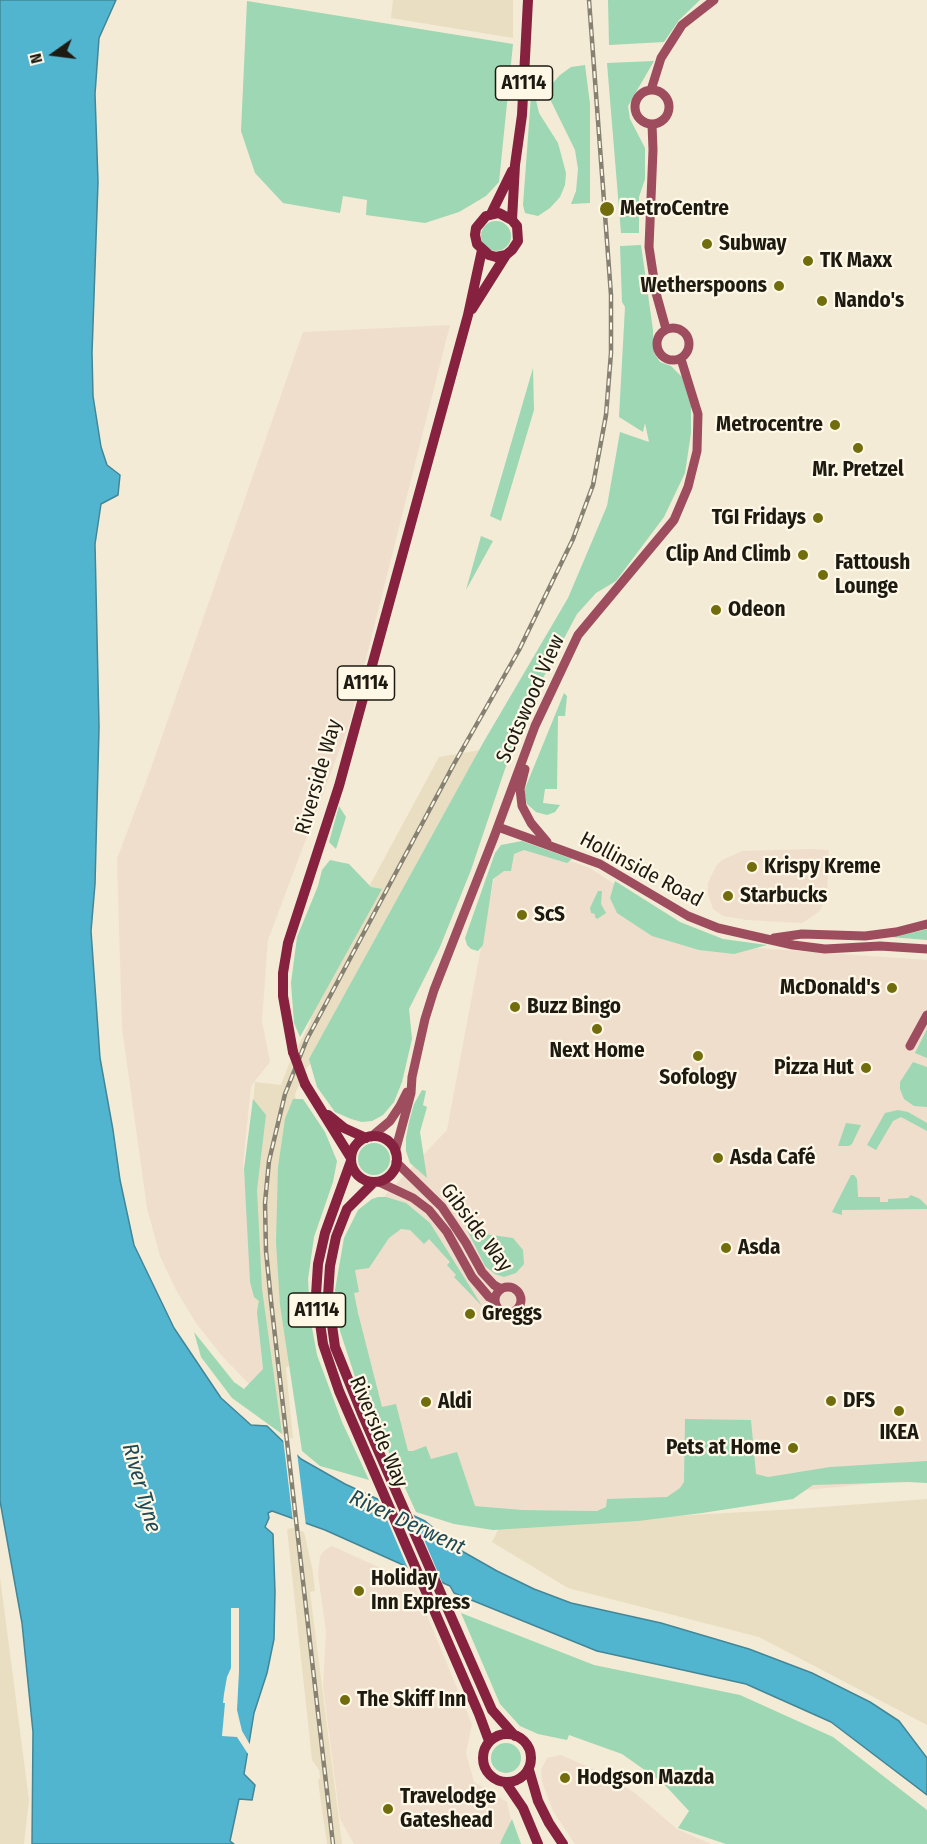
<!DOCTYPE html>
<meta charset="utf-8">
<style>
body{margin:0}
#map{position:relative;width:927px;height:1844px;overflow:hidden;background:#f3ebd5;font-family:"Fira Sans Condensed",sans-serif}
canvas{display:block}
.north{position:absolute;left:24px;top:24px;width:60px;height:60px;-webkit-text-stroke:4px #fff8e7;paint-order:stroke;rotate:256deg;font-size:16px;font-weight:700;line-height:24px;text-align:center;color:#1d1a12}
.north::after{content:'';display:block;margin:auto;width:21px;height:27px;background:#1d1a12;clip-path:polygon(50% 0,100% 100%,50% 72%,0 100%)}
</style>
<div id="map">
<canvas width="927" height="1844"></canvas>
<div class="north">N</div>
</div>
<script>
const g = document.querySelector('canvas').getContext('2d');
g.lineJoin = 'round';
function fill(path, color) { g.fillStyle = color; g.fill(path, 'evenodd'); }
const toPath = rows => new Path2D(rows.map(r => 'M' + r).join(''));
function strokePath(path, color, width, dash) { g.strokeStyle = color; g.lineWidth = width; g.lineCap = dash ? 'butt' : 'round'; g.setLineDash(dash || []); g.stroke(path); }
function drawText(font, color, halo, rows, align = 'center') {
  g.font = font + ' "Fira Sans Condensed",sans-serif'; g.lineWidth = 4.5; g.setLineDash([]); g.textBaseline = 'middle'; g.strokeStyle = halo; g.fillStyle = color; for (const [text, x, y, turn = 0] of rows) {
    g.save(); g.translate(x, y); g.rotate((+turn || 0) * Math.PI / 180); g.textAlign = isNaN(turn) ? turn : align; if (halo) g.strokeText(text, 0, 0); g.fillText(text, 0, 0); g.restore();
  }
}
fill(toPath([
 [450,325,350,722,268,940,262,1021,270,1062,251,1086,243,1165,263,1369,250,1385,222,1356,196,1323,176,1290,160,1256,147,1208,122,1028,117,859,150,771,303,332],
 [531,847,590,868,684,930,743,947,927,960,927,1476,878,1483,597,1511,523,1510,475,1506,409,1496,347,1300,359,1223,447,1130,499,851],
 [811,849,829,850,827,895,820,911,802,923,747,920,723,916,713,909,708,894,708,883,716,866,722,860,742,851],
 [332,1546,387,1571,409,1572,472,1724,466,1753,474,1782,507,1802,516,1844,354,1844,340,1819,323,1686,326,1631,318,1575,320,1556,325,1550],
 [561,1755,600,1772,635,1793,677,1829,711,1844,575,1844,553,1811,542,1782,541,1770,547,1758]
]), '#f0decd');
fill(toPath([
 [393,0,513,0,513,38,391,18],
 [493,748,317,1059,307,1067,295,1094,297,1113,297,1358,286,1368,293,1439,283,1435,269,1406,257,1312,247,1169,255,1082,281,1085,289,1064,310,1023,316,985,439,757],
 [927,1499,927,1725,759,1637,568,1588,492,1542,500,1526,796,1509],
 [293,1528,304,1532,312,1567,315,1591,310,1592,342,1844,327,1844,318,1781,320,1777,319,1770,312,1760,287,1529],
 [0,1577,29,1800,24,1844,0,1844]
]), '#e9dec1');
fill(toPath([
 [608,0,700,0,679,20,664,42,609,45],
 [247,1,513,44,499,182,486,196,459,212,425,223,366,215,367,200,343,196,340,213,283,203,255,173,241,131],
 [654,61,628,106,630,119,645,148,645,179,639,197,639,233,621,233,607,63],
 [585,65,590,104,590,203,571,204,576,191,578,169,575,150,549,97,552,84,560,75,571,67],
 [531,96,535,96,539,113,558,143,566,173,565,185,560,197,550,208,538,216,525,213,523,205],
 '481 236a15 15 0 1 1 30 0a15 15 0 1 1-30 0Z',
 [641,245,653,330,654,353,660,362,671,366,682,377,691,406,691,433,685,473,664,517,616,581,596,593,577,614,543,678,505,769,471,870,440,947,409,1009,412,1039,402,1082,394,1102,383,1115,372,1121,362,1122,351,1119,335,1112,317,1087,309,1059,483,743,568,598,607,506,620,432,649,442,645,423,643,432,619,417,625,307,622,302,620,246],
 [533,368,534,410,501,521,490,516],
 [481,536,493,541,466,590],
 [564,693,567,696,565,716,558,716,557,789,545,789,543,803,560,805,555,812,547,815,536,812,527,804,524,791],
 [339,806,346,817,336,849,329,842],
 [522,841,572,859,567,863,524,850,514,854,511,871,504,871,493,879,483,945,478,951,471,949,467,945,465,938,495,853,501,845],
 [330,860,349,864,371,887,382,889,300,1037,294,1023,291,983,297,937,318,886,322,870],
 [615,881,680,922,723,939,767,945,734,954,699,950,652,936,617,913,610,898],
 [598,891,602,891,601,904,606,913,597,919,595,917,595,914,591,913,590,908],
 [927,929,927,940,890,937,920,931],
 [927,1029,927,1058,915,1053],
 [913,1062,927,1067,927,1107,914,1106,904,1099,900,1089,900,1082],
 [422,1090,426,1091,423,1105,427,1107,420,1132,427,1178,410,1163,406,1151,406,1138,409,1122,414,1104],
 [253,1099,266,1115,257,1190,262,1289,282,1434,232,1398,201,1357,194,1332,234,1382,244,1389,263,1369,257,1312,259,1301,254,1297,250,1282,244,1169],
 [293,1099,303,1099,325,1132,337,1161,333,1182,314,1237,308,1279,310,1317,317,1355,342,1422,369,1480,320,1466,302,1451,280,1305,276,1242,278,1167,285,1119],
 [898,1110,908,1112,927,1123,927,1131,901,1117,893,1121,876,1150,867,1145,885,1113],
 [846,1123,861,1125,852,1144,849,1146,838,1146],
 '358 1159a16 16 0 1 1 32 0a16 16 0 1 1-32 0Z',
 [851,1175,854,1175,857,1179,858,1197,880,1197,880,1202,888,1202,888,1199,908,1198,911,1195,920,1199,927,1206,927,1209,842,1210,842,1215,832,1212],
 [378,1197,386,1197,406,1203,430,1223,482,1306,454,1277,456,1275,447,1265,450,1262,429,1239,424,1244,410,1230,401,1229,389,1238,369,1268,355,1270,359,1292,354,1293,358,1313,382,1407,396,1404,408,1451,413,1451,426,1446,431,1459,457,1452,475,1506,523,1510,597,1511,606,1507,607,1499,667,1497,680,1488,684,1482,685,1419,751,1420,756,1474,768,1477,830,1467,927,1461,927,1483,908,1482,813,1485,793,1499,702,1513,638,1521,493,1530,454,1524,416,1512,356,1380,340,1331,335,1290,344,1238,358,1210,372,1199],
 [461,1218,485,1234,513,1238,523,1250,524,1264,516,1273,504,1277,495,1274,485,1266],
 [461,1613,594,1665,740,1695,833,1737,927,1810,927,1844,726,1844,678,1828,689,1811,663,1783,622,1754,569,1735,567,1740,538,1734,520,1726,500,1704],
 '491 1758a15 15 0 1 1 30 0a15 15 0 1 1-30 0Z',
 [512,1819,521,1844,500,1844,503,1837]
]), '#9dd7b3');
const water = toPath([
 [0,0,116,0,99,38,95,94,98,182,92,353,93,396,101,447,107,465,120,475,118,495,101,504,95,544,99,727,95,884,91,931,100,1058,113,1130,120,1180,134,1245,174,1328,221,1398,251,1425,267,1426,301,1459,345,1484,425,1521,460,1550,497,1571,534,1589,571,1603,661,1623,749,1649,812,1673,870,1702,899,1721,927,1758,927,1795,831,1722,746,1684,597,1651,454,1593,450,1586,325,1530,272,1511,268,1513,269,1518,265,1527,273,1534,275,1592,274,1639,267,1673,254,1713,244,1774,255,1785,252,1800,239,1799,230,1841,234,1844,32,1844,33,1732,22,1623,0,1501,0,0]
]);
fill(water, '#52b5d0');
strokePath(water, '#428697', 1.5);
fill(toPath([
 [283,1438,297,1452,306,1526,293,1522],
 [376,1494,412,1511,444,1587,409,1571],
 [231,1608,239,1608,239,1672,237,1710,242,1731,252,1748,250,1757,237,1737,222,1736,225,1703,223,1703,224,1694,227,1677,231,1668]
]), '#f3ebd5');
strokePath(toPath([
 [651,90,661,58,682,25,714,0],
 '635 107a17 17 0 1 1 34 0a17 17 0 1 1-34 0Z',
 [652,124,653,150,649,247,656,293,666,329],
 '657 344a16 16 0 1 1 32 0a16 16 0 1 1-32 0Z',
 [525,769,520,789,522,806,531,823,547,842],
 [498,827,600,864,688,916,718,928,793,945,825,949,880,946,927,949],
 [774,938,802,934,865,936,896,932,927,924],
 [910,1046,927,1015],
 [371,1137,390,1121,400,1106,407,1092],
 [395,1152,411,1093,412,1077,425,1019,434,990,494,837,535,726,578,635,674,520,688,487,697,451,698,414,681,359],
 [396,1162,442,1207,466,1243,482,1272,494,1285,501,1289],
 [379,1182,413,1198,429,1210,447,1232,472,1277,489,1297,495,1300],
 '495 1300a13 13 0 1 1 26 0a13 13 0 1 1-26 0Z'
]), '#9e4d5f', 9);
strokePath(toPath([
 [491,214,512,171],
 [512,220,515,165,522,115,528,0],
 [472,309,506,255,512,250,518,241,517,226,512,220,499,213,486,216,476,228,475,235,477,244,489,255,496,257,506,255],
 [293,1052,283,996,283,973,288,943,339,786,468,315,482,250],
 [305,1084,351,1158],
 [328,1115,344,1128,366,1138],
 '351 1159a23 23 0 1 1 46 0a23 23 0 1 1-46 0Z',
 [351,1161,325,1233,318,1264,316,1295,323,1344,339,1391,479,1714,489,1741],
 [373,1183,347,1209,336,1237,330,1266,328,1296,335,1347,363,1416,492,1710,515,1736],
 '483 1758a24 24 0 1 1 48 0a24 24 0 1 1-48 0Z',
 [529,1770,538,1801,549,1823,563,1844],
 [506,1783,523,1808,538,1844]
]), '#86223f', 10);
const rail = toPath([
 [333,1844,271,1301,266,1251,265,1203,269,1161,285,1094,307,1039,454,764,519,650,573,539,593,485,606,415,611,353,611,295,589,0]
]);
strokePath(rail, '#868172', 4.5);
strokePath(rail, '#fff8e7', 2, [7]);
strokePath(toPath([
 [293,1052,305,1084]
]), '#86223f', 10);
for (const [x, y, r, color] of [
 [607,209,8,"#726d0c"],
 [707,244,6,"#726d0c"],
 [808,261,6,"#726d0c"],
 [779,286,6,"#726d0c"],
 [822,301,6,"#726d0c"],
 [835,425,6,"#726d0c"],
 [858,448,6,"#726d0c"],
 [818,518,6,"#726d0c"],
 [803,555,6,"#726d0c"],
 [823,575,6,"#726d0c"],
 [716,610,6,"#726d0c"],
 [752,867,6,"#726d0c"],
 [728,896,6,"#726d0c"],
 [522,915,6,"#726d0c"],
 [892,988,6,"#726d0c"],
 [515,1007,6,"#726d0c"],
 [597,1029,6,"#726d0c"],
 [698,1056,6,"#726d0c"],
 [866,1068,6,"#726d0c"],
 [718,1158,6,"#726d0c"],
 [726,1248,6,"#726d0c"],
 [470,1314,6,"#726d0c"],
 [831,1401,6,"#726d0c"],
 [426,1402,6,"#726d0c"],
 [899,1411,6,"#726d0c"],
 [793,1448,6,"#726d0c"],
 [359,1591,6,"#726d0c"],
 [345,1700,6,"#726d0c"],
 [565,1778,6,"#726d0c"],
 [388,1809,6,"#726d0c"]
]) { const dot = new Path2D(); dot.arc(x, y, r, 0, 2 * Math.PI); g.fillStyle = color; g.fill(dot); strokePath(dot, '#fff8e7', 2); }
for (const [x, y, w] of [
 [524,83,57],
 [366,683,57],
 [317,1310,57]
]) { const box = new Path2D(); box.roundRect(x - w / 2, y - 17, w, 34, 4.5); g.fillStyle = '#fff8e7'; g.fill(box); strokePath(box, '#1d1a12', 1.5); }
drawText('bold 20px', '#1d1a12', null, [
 ["A1114",524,83],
 ["A1114",366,683],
 ["A1114",317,1310]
]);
drawText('bold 21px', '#1d1a12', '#fff8e7', [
 ["MetroCentre",620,209],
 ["Subway",719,244],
 ["TK Maxx",820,261],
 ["Wetherspoons",767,286,"right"],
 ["Nando's",834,301],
 ["Metrocentre",823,425,"right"],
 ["Mr. Pretzel",858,470,"center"],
 ["TGI Fridays",806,518,"right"],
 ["Clip And Climb",791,555,"right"],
 ["Fattoush",835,563],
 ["Lounge",835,587],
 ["Odeon",728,610],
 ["Krispy Kreme",764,867],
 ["Starbucks",740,896],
 ["ScS",534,915],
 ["McDonald's",880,988,"right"],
 ["Buzz Bingo",527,1007],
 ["Next Home",597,1051,"center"],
 ["Pizza Hut",854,1068,"right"],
 ["Sofology",698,1078,"center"],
 ["Asda Café",730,1158],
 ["Asda",738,1248],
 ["Greggs",482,1314],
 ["DFS",843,1401],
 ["Aldi",438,1402],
 ["IKEA",899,1433,"center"],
 ["Pets at Home",781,1448,"right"],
 ["Holiday",371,1579],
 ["Inn Express",371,1603],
 ["The Skiff Inn",357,1700],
 ["Hodgson Mazda",577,1778],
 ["Travelodge",400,1797],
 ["Gateshead",400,1821]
], 'left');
drawText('21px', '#1d1a12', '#fff8e7', [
 ["Scotswood View",531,699,-66],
 ["Riverside Way",319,777,-74],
 ["Hollinside Road",641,870,28],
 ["Gibside Way",476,1228,53],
 ["Riverside Way",378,1432,67]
]);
drawText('italic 22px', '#1e4a56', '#fff8e7', [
 ["River Tyne",141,1488,74],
 ["River Derwent",407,1523,25]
]);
</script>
